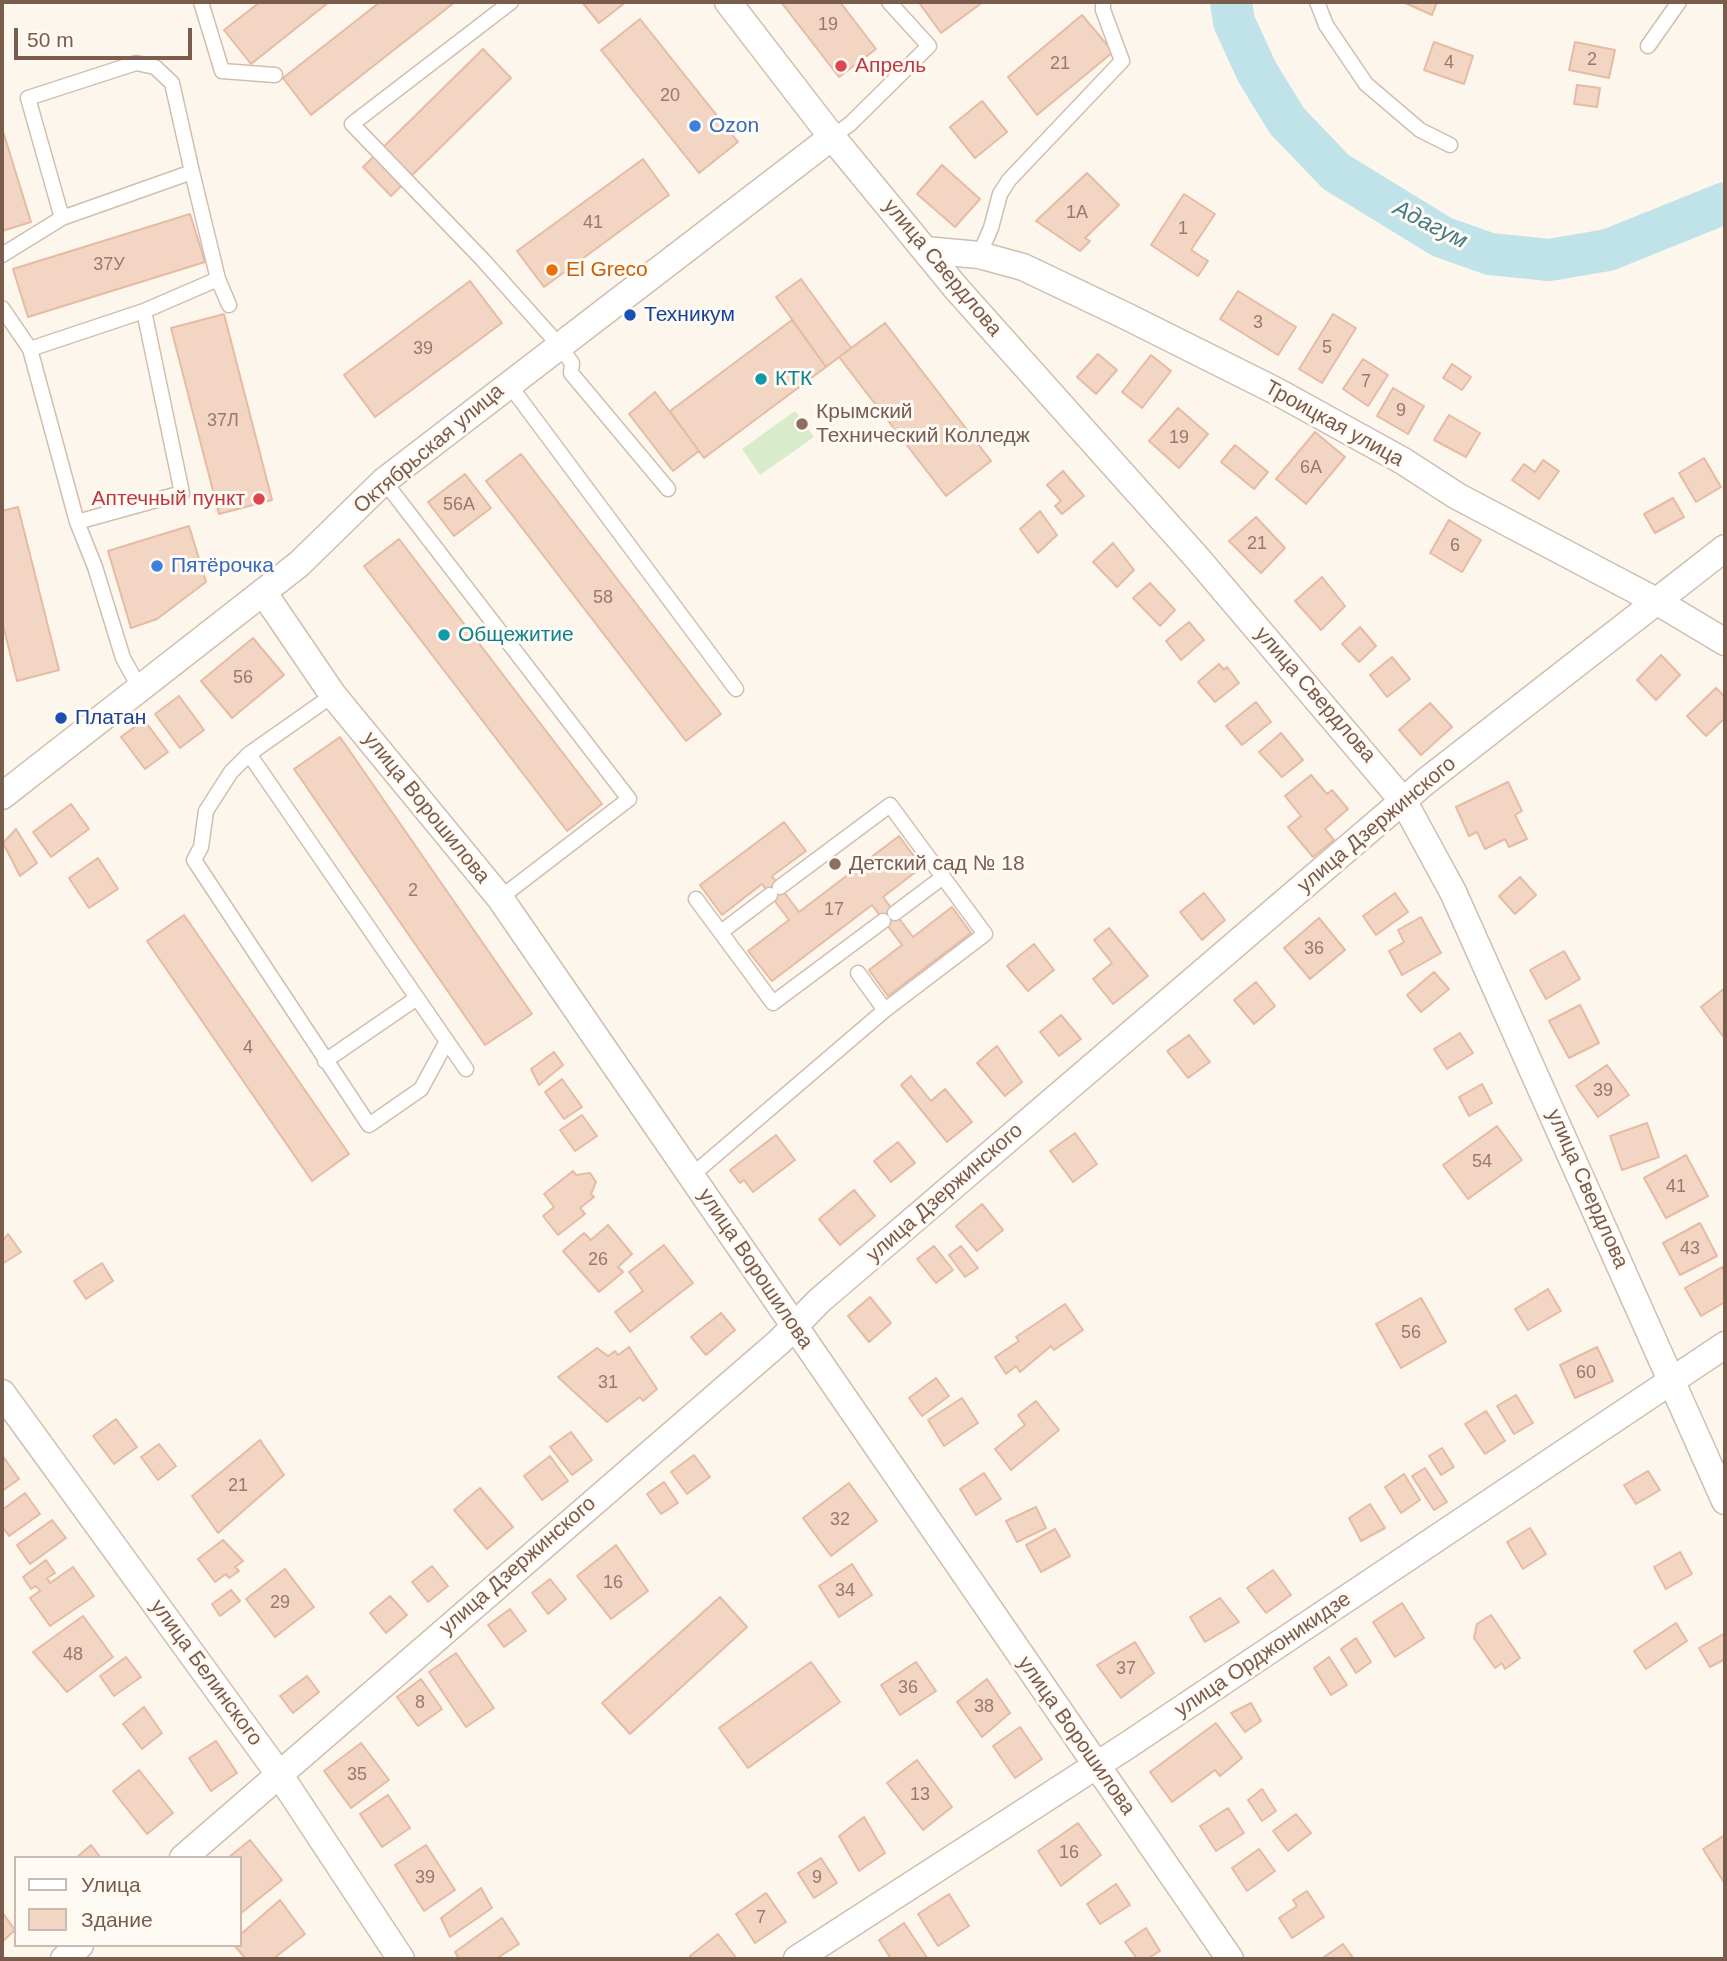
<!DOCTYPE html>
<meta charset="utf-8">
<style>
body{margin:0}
#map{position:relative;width:1727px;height:1961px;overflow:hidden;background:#fdf6ec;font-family:Helvetica,sans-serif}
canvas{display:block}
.frame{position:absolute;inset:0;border:4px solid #7a5c4d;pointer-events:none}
.legend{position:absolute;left:14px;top:1856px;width:228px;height:91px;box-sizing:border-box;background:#fffaf3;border:2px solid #cabbb1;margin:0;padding:9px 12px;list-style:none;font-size:21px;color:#7a5c4d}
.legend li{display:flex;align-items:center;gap:14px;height:35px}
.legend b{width:35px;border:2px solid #cabbb1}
.scale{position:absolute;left:14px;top:28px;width:178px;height:32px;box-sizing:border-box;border:4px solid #7a5c4d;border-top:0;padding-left:9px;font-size:21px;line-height:24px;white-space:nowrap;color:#7a5c4d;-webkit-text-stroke:5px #fffaf3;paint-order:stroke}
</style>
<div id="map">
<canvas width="1727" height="1961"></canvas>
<div class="frame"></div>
<ul class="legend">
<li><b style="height:9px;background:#fff"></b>Улица</li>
<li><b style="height:19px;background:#f3d5c3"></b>Здание</li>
</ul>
<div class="scale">50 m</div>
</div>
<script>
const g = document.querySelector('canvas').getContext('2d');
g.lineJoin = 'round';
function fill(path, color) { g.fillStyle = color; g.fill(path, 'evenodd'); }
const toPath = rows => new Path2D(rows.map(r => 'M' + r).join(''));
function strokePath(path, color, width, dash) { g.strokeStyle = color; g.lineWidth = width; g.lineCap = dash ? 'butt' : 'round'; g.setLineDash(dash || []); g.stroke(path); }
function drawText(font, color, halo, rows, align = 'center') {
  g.font = font + ' Helvetica,sans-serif'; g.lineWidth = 6; g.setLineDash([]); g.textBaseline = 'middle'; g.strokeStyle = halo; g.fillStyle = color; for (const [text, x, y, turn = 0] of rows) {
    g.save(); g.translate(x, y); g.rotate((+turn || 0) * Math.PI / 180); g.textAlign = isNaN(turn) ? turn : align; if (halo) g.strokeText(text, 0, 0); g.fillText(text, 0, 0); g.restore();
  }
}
fill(toPath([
 [795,411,814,437,760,475,742,449]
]), '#d8ecc9');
strokePath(toPath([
 [1231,2,1234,22,1257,72,1287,121,1336,172,1442,237,1490,254,1549,260,1608,250,1725,203]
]), '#bfe3e8', 42);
const building = toPath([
 [260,2,329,2,251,64,224,30,260,2],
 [380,2,455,2,311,115,283,78,380,2],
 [582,2,626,2,599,23,582,2],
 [781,2,840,2,876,49,839,77,781,2],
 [923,2,983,2,941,33,920,4,923,2],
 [1403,2,1437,2,1432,15,1403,2],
 [1082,15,1113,52,1037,115,1008,77,1082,15],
 [640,19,738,142,699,173,601,50,640,19],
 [1434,42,1473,56,1464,84,1424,70,1434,42],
 [1575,42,1615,50,1609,78,1569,70,1575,42],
 [483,49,511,78,391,196,363,167,483,49],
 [1577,85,1600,88,1597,107,1574,104,1577,85],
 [982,101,1007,132,975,158,950,127,982,101],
 [2,128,31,222,2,231,2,128],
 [643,159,669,195,544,287,517,251,643,159],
 [942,165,980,199,955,227,917,194,942,165],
 [1087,173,1119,205,1085,238,1090,241,1080,251,1036,221,1087,173],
 [1184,194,1215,214,1191,250,1208,261,1198,276,1151,245,1184,194],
 [190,214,205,262,28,317,13,269,190,214],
 [801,279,851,348,826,367,776,297,801,279],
 [470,281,502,323,375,417,344,375,470,281],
 [1238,291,1296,327,1278,355,1220,319,1238,291],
 [224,314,272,500,219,514,171,328,224,314],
 [1333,314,1356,328,1322,383,1299,369,1333,314],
 [792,320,826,367,704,458,670,411,792,320],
 [885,323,991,461,946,496,839,357,885,323],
 [1098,354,1117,370,1096,394,1077,377,1098,354],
 [1151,355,1171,371,1142,408,1122,392,1151,355],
 [1363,359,1388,375,1368,406,1343,389,1363,359],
 [1452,364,1471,377,1462,390,1443,378,1452,364],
 [1393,388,1424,406,1408,434,1377,416,1393,388],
 [655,392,699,451,673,471,629,414,655,392],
 [1178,408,1208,434,1179,468,1149,441,1178,408],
 [1449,415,1480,433,1466,457,1434,440,1449,415],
 [1315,432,1345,457,1306,504,1276,479,1315,432],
 [1235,445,1268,472,1254,489,1221,462,1235,445],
 [521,454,721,714,686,741,486,481,521,454],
 [1704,458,1721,487,1696,502,1679,473,1704,458],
 [1543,460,1559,471,1539,499,1512,480,1524,464,1535,472,1543,460],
 [1063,471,1084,496,1062,514,1055,506,1061,501,1047,485,1063,471],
 [465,474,491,508,454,536,428,502,465,474],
 [1673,498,1684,517,1655,533,1644,514,1673,498],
 [18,507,59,670,17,681,2,621,2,511,18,507],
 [1040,511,1057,535,1038,553,1020,529,1040,511],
 [1256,517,1285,548,1261,573,1229,541,1256,517],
 [1449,520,1481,540,1462,572,1430,553,1449,520],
 [189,526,206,582,157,619,131,628,108,551,189,526],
 [399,539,602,804,567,831,364,566,399,539],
 [1113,543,1134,570,1117,587,1093,562,1113,543],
 [1322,577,1345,606,1321,630,1295,601,1322,577],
 [1150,583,1175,610,1160,626,1133,598,1150,583],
 [1189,622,1204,640,1181,660,1166,641,1189,622],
 [1360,627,1376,646,1359,662,1342,644,1360,627],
 [253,638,284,675,232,718,201,681,253,638],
 [1661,655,1680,675,1656,700,1637,680,1661,655],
 [1392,657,1410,679,1387,697,1370,675,1392,657],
 [1219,664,1224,670,1227,667,1239,683,1215,702,1198,682,1219,664],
 [1716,688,1725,697,1725,718,1706,736,1687,716,1716,688],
 [179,696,204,730,180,748,155,714,179,696],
 [1256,702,1271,722,1242,745,1226,726,1256,702],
 [1430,703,1452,727,1421,755,1399,730,1430,703],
 [144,720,168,752,145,769,121,737,144,720],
 [1281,733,1303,760,1282,777,1259,752,1281,733],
 [340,737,532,1014,485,1045,294,769,340,737],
 [1311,775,1327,794,1332,790,1348,809,1325,829,1334,840,1313,857,1288,827,1301,816,1285,796,1311,775],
 [1508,782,1522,811,1515,815,1527,839,1509,847,1505,839,1485,849,1477,832,1469,836,1456,807,1508,782],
 [71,804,89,829,51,857,33,832,71,804],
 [784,822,806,851,772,876,799,912,899,836,922,867,883,897,913,937,952,907,971,933,888,996,869,970,902,945,872,905,772,981,748,951,789,920,762,884,722,915,700,885,784,822],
 [16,829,37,863,20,876,3,843,16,829],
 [98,858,118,889,89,908,69,878,98,858],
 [1520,877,1536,895,1515,914,1499,896,1520,877],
 [1204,893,1225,920,1202,940,1180,912,1204,893],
 [1395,893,1408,912,1376,935,1363,916,1395,893],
 [184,915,349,1154,312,1181,147,941,184,915],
 [1421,917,1441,953,1402,975,1389,951,1404,942,1398,930,1421,917],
 [1319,918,1345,950,1310,979,1284,948,1319,918],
 [1109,928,1148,976,1113,1004,1093,979,1112,963,1094,940,1109,928],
 [1034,944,1054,970,1028,991,1007,966,1034,944],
 [1564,951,1580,979,1546,999,1530,970,1564,951],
 [1434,972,1449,989,1421,1012,1407,995,1434,972],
 [1256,982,1275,1006,1254,1024,1234,1000,1256,982],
 [1725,988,1725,1039,1701,1007,1725,988],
 [1580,1005,1599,1043,1569,1058,1549,1021,1580,1005],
 [1061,1015,1081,1039,1059,1056,1040,1032,1061,1015],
 [1460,1033,1473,1053,1447,1069,1434,1049,1460,1033],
 [1189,1035,1210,1062,1188,1078,1167,1051,1189,1035],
 [997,1046,1022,1082,1005,1096,977,1063,997,1046],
 [554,1052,563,1065,539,1085,531,1069,554,1052],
 [1607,1065,1629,1095,1598,1117,1576,1086,1607,1065],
 [911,1076,931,1101,945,1089,972,1122,947,1142,901,1085,911,1076],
 [562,1079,582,1107,564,1119,545,1092,562,1079],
 [1482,1084,1492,1103,1469,1116,1459,1097,1482,1084],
 [582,1115,597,1136,575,1151,560,1130,582,1115],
 [1647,1123,1659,1157,1622,1170,1610,1136,1647,1123],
 [1497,1126,1522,1160,1468,1199,1443,1165,1497,1126],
 [1075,1133,1097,1164,1073,1182,1050,1151,1075,1133],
 [776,1135,795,1160,753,1192,744,1180,740,1183,730,1170,776,1135],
 [898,1142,915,1163,891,1182,874,1161,898,1142],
 [1686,1155,1708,1196,1666,1218,1644,1178,1686,1155],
 [573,1171,576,1175,590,1173,596,1182,591,1194,594,1197,580,1208,585,1214,558,1235,543,1216,554,1207,544,1194,573,1171],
 [854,1190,875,1216,840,1245,819,1219,854,1190],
 [982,1204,1003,1230,977,1251,956,1226,982,1204],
 [1700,1223,1717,1256,1680,1275,1663,1243,1700,1223],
 [608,1225,632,1254,618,1267,623,1272,599,1292,563,1251,584,1233,591,1240,608,1225],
 [8,1234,21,1252,2,1264,2,1242,8,1234],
 [664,1245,693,1283,630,1332,615,1312,643,1291,629,1272,664,1245],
 [934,1246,953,1270,936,1283,917,1259,934,1246],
 [961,1246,978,1268,965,1277,949,1255,961,1246],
 [102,1263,113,1281,86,1299,74,1281,102,1263],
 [1722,1267,1725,1273,1725,1302,1701,1316,1685,1288,1722,1267],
 [1548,1289,1561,1311,1528,1330,1515,1309,1548,1289],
 [870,1297,891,1323,869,1342,848,1316,870,1297],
 [1421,1298,1446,1342,1401,1368,1376,1324,1421,1298],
 [1065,1304,1083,1330,1054,1350,1051,1346,1020,1372,1016,1366,1006,1374,995,1357,1019,1341,1016,1337,1065,1304],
 [721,1313,735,1330,706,1355,691,1337,721,1313],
 [629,1347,657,1389,643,1401,640,1397,607,1422,558,1377,597,1348,608,1356,615,1351,618,1355,629,1347],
 [1597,1347,1613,1381,1575,1398,1560,1365,1597,1347],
 [936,1378,949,1396,922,1416,909,1398,936,1378],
 [1516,1395,1533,1423,1514,1434,1497,1406,1516,1395],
 [962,1398,978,1423,944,1446,928,1420,962,1398],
 [1036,1401,1059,1430,1011,1470,995,1449,1025,1425,1018,1415,1036,1401],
 [1486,1411,1505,1441,1485,1454,1465,1424,1486,1411],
 [116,1419,137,1447,114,1464,93,1436,116,1419],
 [571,1432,592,1460,572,1475,550,1447,571,1432],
 [260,1440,284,1475,218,1533,192,1496,260,1440],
 [159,1444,176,1466,158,1480,141,1457,159,1444],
 [1442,1448,1454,1467,1441,1475,1429,1456,1442,1448],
 [2,1455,19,1479,2,1491,2,1455],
 [694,1455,710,1477,687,1494,671,1472,694,1455],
 [550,1456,568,1481,542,1500,524,1476,550,1456],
 [1425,1468,1447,1502,1434,1510,1412,1476,1425,1468],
 [1648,1471,1660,1490,1636,1504,1624,1485,1648,1471],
 [984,1473,1001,1499,976,1515,960,1489,984,1473],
 [1404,1474,1420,1500,1401,1513,1385,1487,1404,1474],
 [664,1482,678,1503,661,1514,647,1494,664,1482],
 [849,1483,877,1521,831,1556,803,1518,849,1483],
 [480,1488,513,1527,487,1549,454,1510,480,1488],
 [25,1493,40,1514,9,1536,2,1526,2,1510,25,1493],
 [1370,1504,1385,1528,1361,1541,1349,1518,1370,1504],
 [1036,1507,1046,1528,1017,1542,1006,1521,1036,1507],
 [52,1520,66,1538,30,1564,17,1545,52,1520],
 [1530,1528,1546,1554,1523,1569,1507,1542,1530,1528],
 [1055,1529,1070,1556,1041,1572,1026,1545,1055,1529],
 [223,1540,243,1561,235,1567,239,1571,229,1578,226,1574,215,1582,198,1559,223,1540],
 [616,1545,648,1591,611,1619,577,1576,616,1545],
 [1680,1552,1692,1574,1666,1589,1654,1567,1680,1552],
 [46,1560,55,1573,47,1578,50,1583,73,1567,94,1596,50,1626,30,1598,40,1591,36,1586,31,1589,23,1577,46,1560],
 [852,1564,872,1595,839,1617,819,1586,852,1564],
 [432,1566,448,1586,428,1602,412,1582,432,1566],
 [285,1569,314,1607,275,1637,246,1599,285,1569],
 [1273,1570,1291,1595,1266,1613,1247,1588,1273,1570],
 [550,1579,566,1599,548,1614,532,1593,550,1579],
 [231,1590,240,1601,220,1616,212,1604,231,1590],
 [390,1596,407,1615,386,1633,370,1613,390,1596],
 [720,1597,747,1627,630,1734,602,1703,720,1597],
 [1220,1598,1239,1622,1205,1642,1190,1617,1220,1598],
 [1402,1603,1424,1638,1395,1657,1373,1622,1402,1603],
 [510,1609,526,1631,504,1647,488,1625,510,1609],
 [1491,1615,1520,1658,1505,1669,1502,1663,1495,1668,1474,1638,1477,1624,1491,1615],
 [83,1616,113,1657,67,1692,33,1652,83,1616],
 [1676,1623,1687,1641,1646,1669,1634,1651,1676,1623],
 [1725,1633,1725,1659,1710,1667,1699,1648,1725,1633],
 [1356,1638,1371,1662,1356,1673,1341,1649,1356,1638],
 [1135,1642,1154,1673,1121,1698,1097,1665,1135,1642],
 [456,1653,494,1708,466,1727,429,1672,456,1653],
 [126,1657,141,1677,114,1696,100,1676,126,1657],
 [1329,1657,1347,1685,1331,1695,1314,1668,1329,1657],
 [811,1662,840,1702,748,1768,719,1728,811,1662],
 [916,1662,936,1691,900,1715,881,1685,916,1662],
 [307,1676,319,1692,293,1713,280,1696,307,1676],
 [421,1679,442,1709,418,1726,397,1697,421,1679],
 [987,1679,1010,1713,982,1737,957,1702,987,1679],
 [1251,1703,1261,1721,1245,1732,1231,1713,1251,1703],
 [144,1707,162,1733,142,1749,123,1724,144,1707],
 [1216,1723,1242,1758,1220,1776,1215,1770,1172,1802,1150,1772,1216,1723],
 [1020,1727,1042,1759,1015,1778,993,1746,1020,1727],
 [216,1741,237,1773,211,1791,189,1758,216,1741],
 [361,1743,389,1780,351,1808,324,1771,361,1743],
 [917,1760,952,1807,923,1830,887,1783,917,1760],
 [139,1770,173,1813,147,1834,113,1791,139,1770],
 [1262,1789,1276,1811,1262,1821,1248,1800,1262,1789],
 [388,1795,410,1828,382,1847,360,1814,388,1795],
 [1228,1808,1244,1833,1216,1851,1200,1826,1228,1808],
 [1296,1814,1311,1833,1288,1851,1273,1831,1296,1814],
 [864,1817,885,1853,859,1871,839,1836,864,1817],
 [1078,1823,1101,1855,1061,1886,1038,1851,1078,1823],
 [1725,1835,1725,1884,1703,1849,1725,1835],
 [250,1840,282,1880,240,1914,240,1858,228,1858,250,1840],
 [91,1845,101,1858,76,1858,91,1845],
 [426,1845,455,1890,424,1911,395,1865,426,1845],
 [1259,1849,1275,1871,1247,1891,1232,1868,1259,1849],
 [821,1858,837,1883,814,1898,798,1873,821,1858],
 [1116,1884,1130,1905,1100,1924,1087,1904,1116,1884],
 [481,1888,492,1908,450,1937,441,1918,481,1888],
 [1307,1891,1324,1917,1292,1938,1279,1918,1297,1906,1293,1900,1307,1891],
 [766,1893,786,1922,755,1943,736,1914,766,1893],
 [949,1894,969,1926,938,1946,918,1914,949,1894],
 [280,1900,305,1934,273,1959,246,1959,234,1945,240,1945,240,1935,280,1900],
 [2,1912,15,1930,2,1942,2,1912],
 [502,1918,519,1944,496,1959,459,1959,455,1952,502,1918],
 [904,1923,928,1959,891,1959,879,1940,904,1923],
 [1146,1928,1160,1951,1147,1959,1137,1959,1125,1942,1146,1928],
 [718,1934,737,1959,692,1959,690,1956,718,1934],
 [1343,1944,1354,1959,1321,1959,1343,1944]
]);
fill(building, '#f3d5c3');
strokePath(building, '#e6bba3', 2);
const lane = toPath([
 [201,2,222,71,275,75],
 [511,2,352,124,483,260,558,344,572,363,571,373,668,489],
 [1317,2,1326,25,1366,84,1420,130,1450,145],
 [1648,46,1679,2],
 [832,137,850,124,929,46,889,2],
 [192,172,218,279,229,305],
 [2,255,62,218,192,172,172,83,155,67,136,63,28,98,62,218],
 [979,255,991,228,1000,194,1009,180,1122,61,1103,10,1103,2],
 [2,308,30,349,77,522,95,567,123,658,139,687],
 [144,311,218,279],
 [30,349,144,311,182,493,77,522],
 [508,383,736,689],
 [384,481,629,799,500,898],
 [333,695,249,754,231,772,206,811,201,847,194,860,369,1125,421,1089,447,1041],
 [249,754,466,1069],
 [696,899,773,1003,883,921],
 [895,913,943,877],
 [721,932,770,895],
 [858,973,885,1010],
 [325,1061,417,998],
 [691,1176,885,1010,985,934,890,805,780,887]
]);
const street = toPath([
 [728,2,832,137,956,288,1198,559,1404,802,1453,892,1725,1501],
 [925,250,979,255,1023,267,1126,316,1276,391,1403,461,1457,496,1658,602,1725,642],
 [263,592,333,695,500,898,1230,1959],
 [2,796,299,564,384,481,832,137],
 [2,1393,279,1774,401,1959],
 [183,1858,779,1342,820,1300,1425,782,1725,548],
 [64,1959,80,1945],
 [797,1959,1128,1745,1725,1345]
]);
strokePath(lane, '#d1beb0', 17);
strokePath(street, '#d1beb0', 29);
strokePath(lane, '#fff', 14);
strokePath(street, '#fff', 26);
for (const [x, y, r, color] of [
 [841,66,7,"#e0444e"],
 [695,126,7,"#3f7fe0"],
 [552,270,7,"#e8710a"],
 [630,315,7,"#1a4fb4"],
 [761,379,7,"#0f9aa8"],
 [802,424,7,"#8d6e63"],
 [259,499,7,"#e0444e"],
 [157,566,7,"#3f7fe0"],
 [444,635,7,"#0f9aa8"],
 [61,718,7,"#1a4fb4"],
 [835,864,7,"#8d6e63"]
]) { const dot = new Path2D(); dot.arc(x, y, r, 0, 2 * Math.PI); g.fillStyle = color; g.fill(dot); strokePath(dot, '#fffaf3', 2.5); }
drawText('18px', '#987a6a', null, [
 ["19",828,25],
 ["2",1592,60],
 ["4",1449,63],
 ["21",1060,64],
 ["20",670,96],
 ["1А",1077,213],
 ["41",593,223],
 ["1",1183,229],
 ["37У",109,265],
 ["3",1258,323],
 ["5",1327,348],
 ["39",423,349],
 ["7",1366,382],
 ["9",1401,411],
 ["37Л",223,421],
 ["19",1179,438],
 ["6А",1311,468],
 ["56А",459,505],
 ["21",1257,544],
 ["6",1455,546],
 ["58",603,598],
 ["56",243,678],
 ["2",413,891],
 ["17",834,910],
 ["36",1314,949],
 ["4",248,1048],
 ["39",1603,1091],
 ["54",1482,1162],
 ["41",1676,1187],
 ["43",1690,1249],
 ["26",598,1260],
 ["56",1411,1333],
 ["60",1586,1373],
 ["31",608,1383],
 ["21",238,1486],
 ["32",840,1520],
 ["16",613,1583],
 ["34",845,1591],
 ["29",280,1603],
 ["48",73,1655],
 ["37",1126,1669],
 ["36",908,1688],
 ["8",420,1703],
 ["38",984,1707],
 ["35",357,1775],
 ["13",920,1795],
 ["16",1069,1853],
 ["39",425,1878],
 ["9",817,1878],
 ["7",761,1918]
]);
drawText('21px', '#be3a42', '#fffaf3', [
 ["Апрель",855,66],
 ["Аптечный пункт",245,499,"right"]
], 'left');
drawText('21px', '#366cbe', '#fffaf3', [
 ["Ozon",709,126],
 ["Пятёрочка",171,566]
], 'left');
drawText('21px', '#7a5c4d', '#fffaf3', [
 ["улица Свердлова",942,268,50],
 ["Троицкая улица",1334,424,29],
 ["Октябрьская улица",429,449,-40],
 ["улица Свердлова",1315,695,49],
 ["улица Ворошилова",426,808,51],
 ["улица Дзержинского",1377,825,-40],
 ["улица Свердлова",1587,1189,66],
 ["улица Дзержинского",945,1193,-41],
 ["улица Ворошилова",755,1269,56],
 ["улица Дзержинского",518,1566,-41],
 ["улица Орджоникидзе",1263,1655,-34],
 ["улица Белинского",206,1673,54],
 ["улица Ворошилова",1076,1736,55]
]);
drawText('21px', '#c56008', '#fffaf3', [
 ["El Greco",566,270]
], 'left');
drawText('21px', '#164399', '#fffaf3', [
 ["Техникум",644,315],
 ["Платан",75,718]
], 'left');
drawText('21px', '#0d838f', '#fffaf3', [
 ["КТК",775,379],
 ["Общежитие",458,635]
], 'left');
drawText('21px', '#785e54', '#fffaf3', [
 ["Крымский",816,412],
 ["Технический Колледж",816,436],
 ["Детский сад № 18",849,864]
], 'left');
drawText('italic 23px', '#437c86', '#fffaf3', [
 ["Адагум",1430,225,27]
]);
</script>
